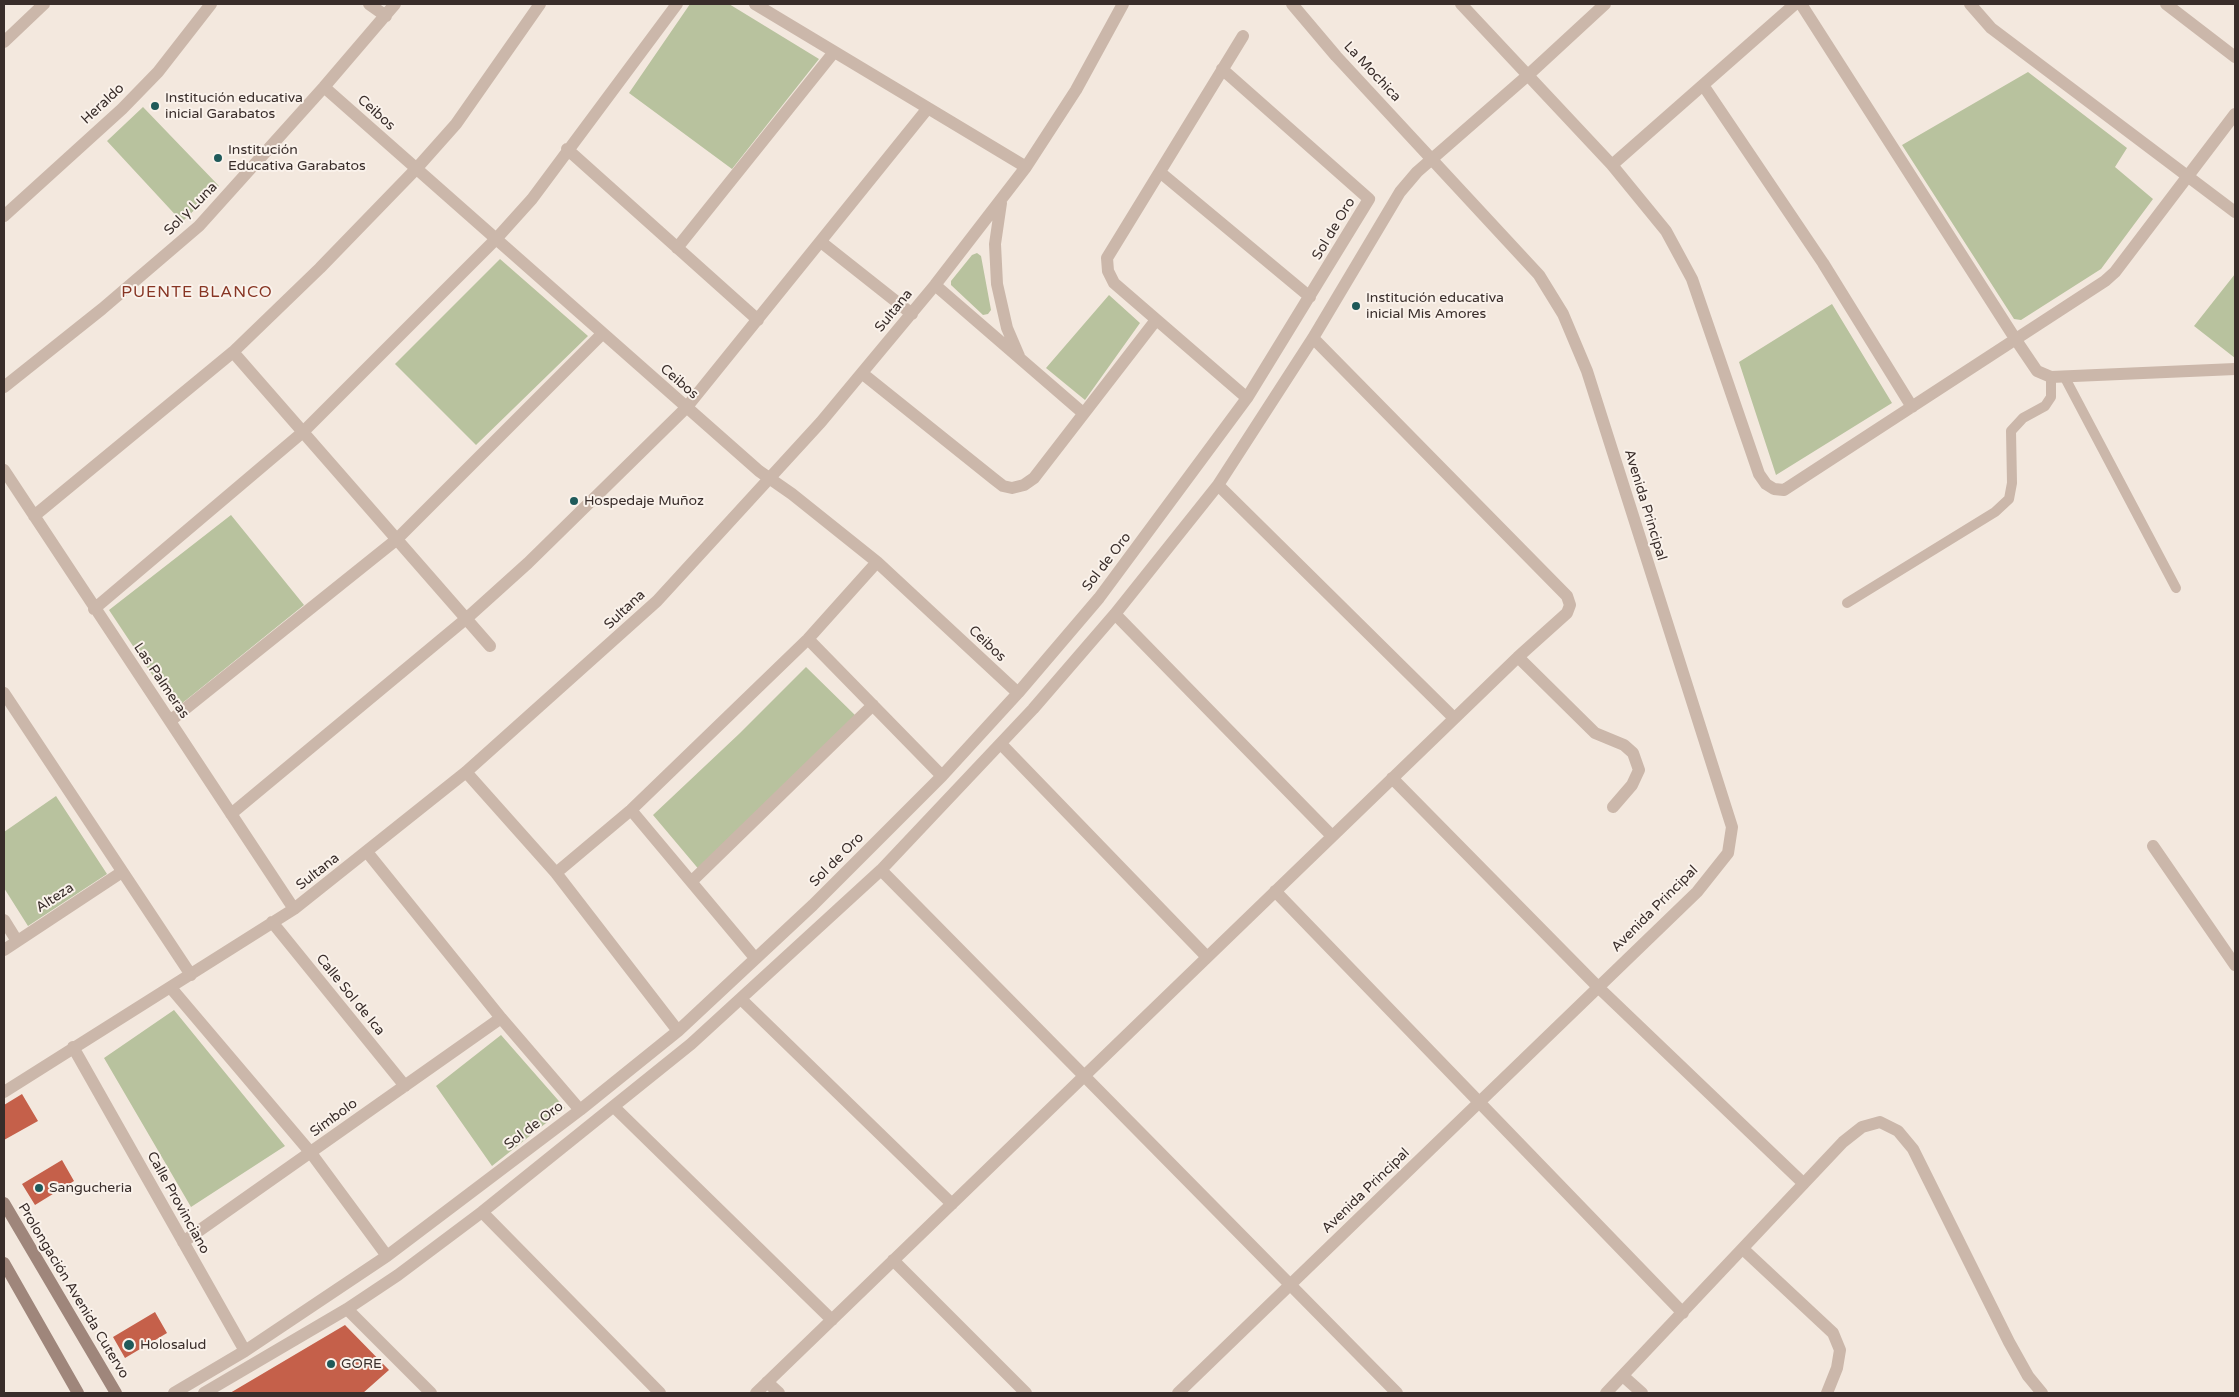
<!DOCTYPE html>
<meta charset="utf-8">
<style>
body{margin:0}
#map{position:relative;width:2239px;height:1397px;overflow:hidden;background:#f3e8de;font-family:"Varela Round",sans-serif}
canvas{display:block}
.frame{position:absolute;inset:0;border:5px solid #392d2a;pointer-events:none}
</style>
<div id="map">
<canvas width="2239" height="1397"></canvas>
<div class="frame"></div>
</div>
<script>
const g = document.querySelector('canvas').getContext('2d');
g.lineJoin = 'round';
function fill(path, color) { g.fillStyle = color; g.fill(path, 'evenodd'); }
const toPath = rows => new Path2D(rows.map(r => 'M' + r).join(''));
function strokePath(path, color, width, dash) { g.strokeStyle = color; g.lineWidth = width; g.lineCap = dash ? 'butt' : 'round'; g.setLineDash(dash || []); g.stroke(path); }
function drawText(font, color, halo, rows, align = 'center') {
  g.font = font + ' "Varela Round",sans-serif'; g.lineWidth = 4; g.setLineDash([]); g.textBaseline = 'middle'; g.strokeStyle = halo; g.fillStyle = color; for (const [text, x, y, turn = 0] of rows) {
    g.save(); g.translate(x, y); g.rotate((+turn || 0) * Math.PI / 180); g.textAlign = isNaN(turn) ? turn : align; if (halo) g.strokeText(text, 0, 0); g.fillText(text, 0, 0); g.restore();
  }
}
fill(toPath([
 [690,4,729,4,819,59,732,169,629,93],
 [2028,72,2127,148,2115,167,2153,199,2101,269,2021,320,2014,319,1902,145],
 [143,107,219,186,182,222,107,141],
 [977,253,981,256,991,310,988,314,983,315,951,285,951,281,972,255],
 [500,259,588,336,476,445,395,364],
 [2235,274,2235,358,2194,326],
 [1109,295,1140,323,1085,400,1046,368],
 [1832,304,1892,403,1776,475,1739,362],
 [231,515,304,605,175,709,109,610],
 [806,667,858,718,701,872,653,815,740,733],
 [56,796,107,874,28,926,4,888,4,832],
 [174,1010,285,1146,191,1207,104,1058],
 [501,1035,565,1108,492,1166,436,1086]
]), '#b8c29e');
fill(toPath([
 [22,1094,38,1121,4,1140,4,1105],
 [62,1160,74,1181,35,1205,22,1184],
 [155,1312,167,1333,125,1358,113,1337],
 [345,1325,389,1370,363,1393,230,1393]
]), '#c5604a');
strokePath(toPath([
 [2064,376,2176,588],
 [1847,603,1995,512,2009,499,2012,483,2011,431,2023,418,2045,406,2051,397,2051,377]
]), '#cbb7aa', 10);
strokePath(toPath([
 [369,4,386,16],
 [755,4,1026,167],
 [1461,4,1612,165,1666,231,1692,279,1759,474,1766,484,1774,489,1784,490,2105,281,2115,272,2235,114],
 [1801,4,2016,340,2037,371,2051,377,2235,369],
 [1970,4,1991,28,2235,212],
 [2166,4,2235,57],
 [1243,36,1107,258,1108,271,1114,283,1247,398],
 [4,42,44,4],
 [1703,85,1823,263,1912,407],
 [324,87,759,471,792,494,877,562,1018,693],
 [567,149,758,320],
 [1612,165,1795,4],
 [1161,173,1310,297],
 [1001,203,995,244,997,284,1007,328,1019,356],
 [4,216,122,109,158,72,211,4],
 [821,242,912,314],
 [677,248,834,52],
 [935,285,1083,413],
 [233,352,490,646],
 [863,374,994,479,1003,486,1012,488,1024,485,1034,478,1156,320],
 [4,387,102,309,199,226,324,87,395,4],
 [4,470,294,909],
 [1218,485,1454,718],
 [34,516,233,352,320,268,416,169,456,124,540,4],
 [94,609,303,432,496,239,532,199,677,4],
 [1115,614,1332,836],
 [808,639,942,776],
 [1518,657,1595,733,1624,745,1633,753,1639,770,1632,785,1613,807],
 [4,693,191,975],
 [170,721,396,540,602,334],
 [1001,744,1207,957],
 [466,772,556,873,678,1031],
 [1392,778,1598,987,1803,1183],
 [631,810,755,958],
 [231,814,467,618,528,563,686,408,928,108],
 [2153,846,2235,965],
 [367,852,501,1018,580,1110],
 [881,870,1397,1393],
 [556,873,631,810,808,639,877,562],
 [692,881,873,705],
 [1275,891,1683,1313],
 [4,920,17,941],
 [272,922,405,1086],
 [4,950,122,872],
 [171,988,311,1153,387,1256],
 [742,1000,952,1204],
 [73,1047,245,1351],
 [4,1092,294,909,466,772,657,601,821,422,935,285,1026,167,1076,90,1123,4],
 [614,1107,832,1320],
 [482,1212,660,1393],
 [183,1242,501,1018],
 [1743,1249,1833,1333,1840,1350,1837,1368,1827,1393],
 [893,1260,1026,1393],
 [347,1309,431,1393],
 [1623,1376,1642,1393],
 [767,1382,779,1393],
 [174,1393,245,1351,387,1256,580,1110,678,1031,813,905,942,776,1018,693,1099,598,1247,398,1369,199,1222,69],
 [204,1393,347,1309,398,1275,482,1212,691,1044,881,870,1033,709,1115,614,1218,485,1313,338,1400,192,1417,172,1527,76,1605,4],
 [756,1393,1518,657,1567,613,1570,605,1567,596,1313,338],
 [1178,1393,1697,892,1728,853,1732,827,1587,371,1563,314,1539,275,1336,56,1292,4],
 [1606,1393,1843,1142,1862,1127,1880,1122,1898,1131,1913,1149,2009,1342,2028,1376,2042,1393]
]), '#cbb7aa', 12);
strokePath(toPath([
 [4,1203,116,1393],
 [4,1263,78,1393]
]), '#9f867b', 12);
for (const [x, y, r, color] of [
 [155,106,5,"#1f5a5a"],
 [218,158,5,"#1f5a5a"],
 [1356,306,5,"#1f5a5a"],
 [574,501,5,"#1f5a5a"],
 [39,1188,5,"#1f5a5a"],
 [129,1345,6,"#1f5a5a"],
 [331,1364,5,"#1f5a5a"]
]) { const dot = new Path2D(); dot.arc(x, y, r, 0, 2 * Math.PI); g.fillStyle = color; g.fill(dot); strokePath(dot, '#faf2eb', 2); }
drawText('14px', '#392d2a', '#faf2eb', [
 ["La Mochica",1372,72,47],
 ["Heraldo",103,104,-43],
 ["Ceibos",376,113,42],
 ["Sol y Luna",191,209,-45],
 ["Sol de Oro",1334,229,-59],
 ["Sultana",894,311,-51],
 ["Ceibos",679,382,41],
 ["Avenida Principal",1645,505,73],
 ["Sol de Oro",1107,562,-52],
 ["Sultana",625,610,-43],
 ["Ceibos",987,644,43],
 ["Las Palmeras",161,681,56],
 ["Sol de Oro",837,860,-45],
 ["Sultana",318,872,-38],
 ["Alteza",55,898,-33],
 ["Avenida Principal",1655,909,-45],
 ["Calle Sol de Ica",350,995,51],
 ["Símbolo",334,1118,-36],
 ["Sol de Oro",534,1126,-37],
 ["Avenida Principal",1366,1191,-44],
 ["Calle Provinciano",178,1203,61],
 ["Prolongación Avenida Cutervo",73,1291,59]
]);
drawText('14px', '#392d2a', '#faf2eb', [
 ["Institución educativa",165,98],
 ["inicial Garabatos",165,114],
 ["Institución",228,150],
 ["Educativa Garabatos",228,166],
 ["Institución educativa",1366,298],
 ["inicial Mis Amores",1366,314],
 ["Hospedaje Muñoz",584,501],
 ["Sangucheria",49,1188],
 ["Holosalud",140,1345],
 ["GORE",341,1364]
], 'left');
g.letterSpacing = '1px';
drawText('16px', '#873523', '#faf2eb', [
 ["PUENTE BLANCO",197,293]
]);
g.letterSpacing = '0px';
</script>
